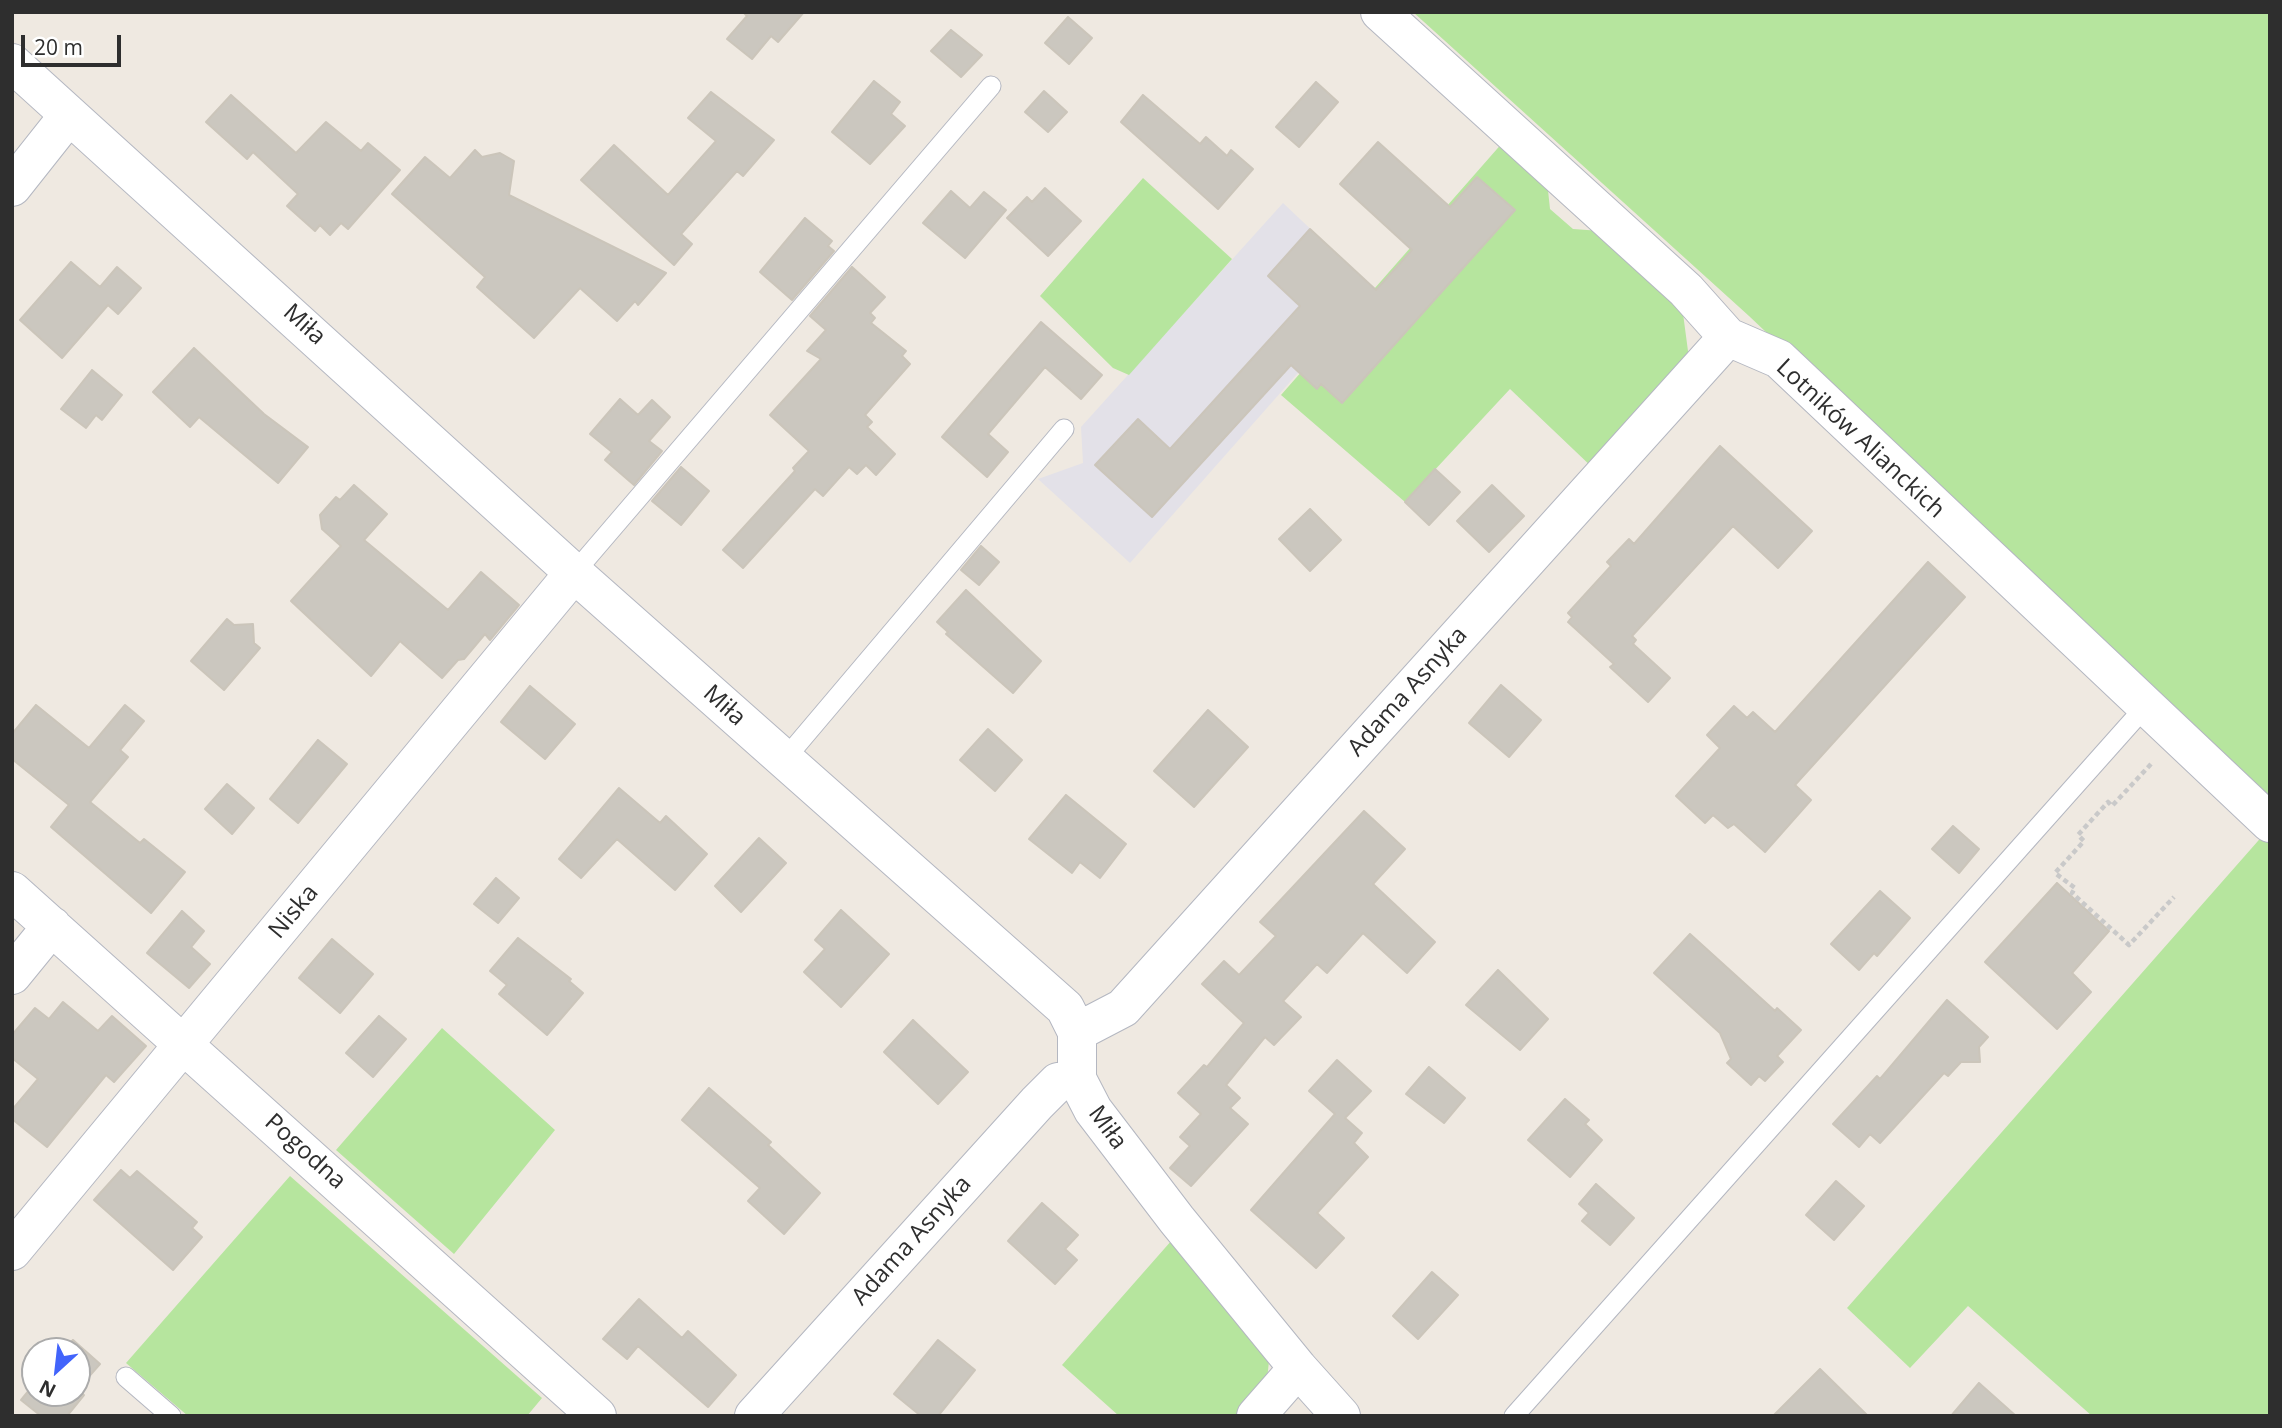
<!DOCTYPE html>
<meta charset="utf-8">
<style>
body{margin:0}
#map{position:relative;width:2282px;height:1428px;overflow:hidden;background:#efe9e1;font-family:"Open Sans",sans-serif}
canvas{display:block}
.frame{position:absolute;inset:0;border:14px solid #2e2e2e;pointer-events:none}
.north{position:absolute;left:21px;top:1337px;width:70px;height:70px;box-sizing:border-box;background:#fff;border:2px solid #ababab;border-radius:50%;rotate:207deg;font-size:19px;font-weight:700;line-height:28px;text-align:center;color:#2e2e2e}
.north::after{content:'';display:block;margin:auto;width:24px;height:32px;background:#4264fb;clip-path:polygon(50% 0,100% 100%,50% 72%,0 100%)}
.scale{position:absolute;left:21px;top:35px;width:100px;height:32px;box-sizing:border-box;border:4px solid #2e2e2e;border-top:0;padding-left:9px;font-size:21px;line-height:24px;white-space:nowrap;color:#2e2e2e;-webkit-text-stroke:5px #fff;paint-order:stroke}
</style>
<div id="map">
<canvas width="2282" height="1428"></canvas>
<div class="frame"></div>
<div class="north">N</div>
<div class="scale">20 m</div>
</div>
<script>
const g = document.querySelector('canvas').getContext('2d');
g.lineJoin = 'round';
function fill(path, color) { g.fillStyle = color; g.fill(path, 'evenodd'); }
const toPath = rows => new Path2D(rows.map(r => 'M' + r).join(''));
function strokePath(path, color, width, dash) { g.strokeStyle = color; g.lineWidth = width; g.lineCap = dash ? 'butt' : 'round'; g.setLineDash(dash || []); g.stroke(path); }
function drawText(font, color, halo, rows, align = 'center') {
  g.font = font + ' "Open Sans",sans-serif'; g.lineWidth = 5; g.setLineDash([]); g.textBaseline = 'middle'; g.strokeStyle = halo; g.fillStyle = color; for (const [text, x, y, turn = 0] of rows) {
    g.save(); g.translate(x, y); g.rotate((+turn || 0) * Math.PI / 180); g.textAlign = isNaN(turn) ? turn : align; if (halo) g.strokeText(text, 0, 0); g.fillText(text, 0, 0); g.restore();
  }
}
fill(toPath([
 [1283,203,1373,288,1130,563,1038,479,1083,463,1081,427]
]), '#e3e1e8');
fill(toPath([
 [1413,12,2270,12,2270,809,1749,316],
 [1504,141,1547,181,1550,209,1573,229,1601,231,1682,306,1690,366,1595,470,1510,389,1405,502,1281,395],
 [1143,178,1232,259,1129,375,1113,368,1040,296],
 [2265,833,2270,837,2270,1416,2092,1416,1968,1306,1910,1368,1847,1308],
 [442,1028,555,1130,454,1254,336,1150],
 [290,1176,542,1398,527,1416,188,1416,126,1363],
 [1172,1240,1269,1361,1267,1380,1235,1416,1119,1416,1062,1365]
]), '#b6e59e');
const building = toPath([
 [743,12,804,12,778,42,771,36,752,59,727,39,747,16,743,12],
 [1068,17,1092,38,1069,64,1045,43,1068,17],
 [951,30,982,55,961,77,931,51,951,30],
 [874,81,900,102,891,114,905,126,870,164,832,132,874,81],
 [1316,82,1338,102,1299,147,1276,127,1316,82],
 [1044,91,1067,112,1048,132,1025,112,1044,91],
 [711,92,774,140,743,176,737,171,681,234,692,244,674,265,581,180,614,145,668,195,716,141,688,118,711,92],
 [231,95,296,153,326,122,361,151,368,143,400,170,348,229,341,223,330,235,320,225,315,231,287,206,298,194,253,152,247,159,206,122,231,95],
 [1143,95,1200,144,1206,137,1227,156,1231,150,1253,169,1218,209,1121,122,1143,95],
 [1378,142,1450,207,1477,177,1515,210,1342,403,1321,384,1317,389,1291,365,1152,517,1095,465,1138,419,1170,449,1300,306,1268,276,1310,229,1376,290,1412,250,1340,184,1378,142],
 [475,150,482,157,500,153,514,161,509,195,666,273,638,305,635,301,617,321,580,288,534,338,477,287,485,277,392,194,425,157,450,178,475,150],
 [1045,188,1081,221,1048,256,1007,218,1027,197,1032,202,1045,188],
 [951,191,970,208,984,192,1006,210,965,258,923,223,951,191],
 [805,218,832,241,828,246,834,251,792,300,760,272,805,218],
 [71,262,100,287,117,267,141,288,118,314,108,305,62,358,20,320,71,262],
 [852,267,885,297,870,313,875,318,871,323,906,351,902,356,910,364,865,415,872,422,867,427,895,454,876,475,866,465,857,474,849,467,823,496,815,489,743,568,723,550,795,471,793,468,809,451,770,415,821,359,807,351,826,330,810,316,852,267],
 [1041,322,1102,375,1081,399,1045,367,988,434,1008,452,987,477,942,437,1041,322],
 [194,348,264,414,308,447,278,483,199,417,190,427,153,392,194,348],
 [92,370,122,395,102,420,96,415,86,428,61,409,92,370],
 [620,399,638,415,652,400,670,417,649,441,662,451,634,485,605,460,612,452,590,434,620,399],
 [1720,446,1812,531,1778,568,1733,526,1632,636,1636,640,1633,644,1670,678,1648,702,1610,667,1614,664,1568,622,1572,617,1568,613,1611,566,1607,562,1629,539,1634,544,1720,446],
 [681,467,709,491,681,525,652,501,681,467],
 [1435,469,1460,492,1429,525,1405,502,1435,469],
 [354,485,387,514,364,540,448,610,481,572,519,605,490,640,485,634,464,659,458,660,442,678,400,641,371,676,291,601,341,546,322,529,320,515,336,497,340,500,354,485],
 [1492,485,1524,516,1489,552,1457,521,1492,485],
 [1310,509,1341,540,1310,571,1279,539,1310,509],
 [981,546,999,562,979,585,961,570,981,546],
 [1928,562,1965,597,1795,785,1811,800,1765,852,1734,824,1728,828,1713,815,1705,823,1676,796,1720,748,1707,735,1734,706,1747,718,1753,712,1775,732,1928,562],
 [966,590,1041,661,1013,693,946,634,948,632,937,622,966,590],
 [227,619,234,625,253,624,254,643,260,648,224,690,191,661,227,619],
 [1501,685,1541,720,1509,757,1469,723,1501,685],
 [530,686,575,724,545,759,501,722,530,686],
 [36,705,89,748,125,705,144,721,120,750,128,757,90,802,140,843,144,839,185,872,151,913,51,827,69,805,12,759,12,734,36,705],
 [1208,710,1248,747,1194,807,1154,771,1208,710],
 [988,729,1022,760,995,791,960,760,988,729],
 [318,740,347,764,298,823,270,799,318,740],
 [227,784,254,808,232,834,205,809,227,784],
 [619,788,660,823,666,816,707,854,675,890,617,839,581,878,559,859,619,788],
 [1066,795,1126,844,1100,878,1080,862,1072,873,1029,839,1066,795],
 [1364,811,1405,849,1373,884,1435,942,1407,973,1363,933,1327,973,1317,964,1283,1001,1301,1017,1274,1045,1265,1037,1226,1085,1240,1098,1230,1108,1248,1124,1191,1186,1170,1168,1190,1146,1180,1137,1201,1114,1178,1093,1204,1065,1207,1067,1244,1023,1202,984,1224,961,1239,975,1276,936,1260,922,1364,811],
 [1953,826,1979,849,1959,873,1932,849,1953,826],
 [759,838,786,863,741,912,715,886,759,838],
 [496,878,519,898,498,923,474,904,496,878],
 [2057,883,2109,931,2072,973,2091,992,2057,1029,1985,962,2057,883],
 [1880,891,1910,918,1877,956,1874,953,1859,970,1831,944,1880,891],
 [841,910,889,954,841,1007,804,972,825,949,815,940,841,910],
 [182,911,204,931,191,947,210,964,189,988,147,953,182,911],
 [1690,934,1775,1011,1777,1008,1801,1030,1777,1056,1783,1062,1765,1081,1759,1076,1751,1085,1727,1063,1731,1059,1720,1033,1654,973,1690,934],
 [518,938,571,979,569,981,583,993,547,1035,499,994,507,985,490,971,518,938],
 [332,939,373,974,340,1013,299,978,332,939],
 [1498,970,1548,1019,1520,1050,1466,1005,1498,970],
 [1947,1000,1988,1037,1979,1047,1980,1062,1961,1062,1948,1076,1944,1073,1880,1143,1870,1134,1859,1147,1833,1124,1877,1076,1880,1079,1947,1000],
 [63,1002,98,1031,112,1016,146,1046,114,1082,106,1075,47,1147,12,1119,12,1110,38,1079,12,1058,12,1035,35,1008,49,1019,63,1002],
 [379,1016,406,1039,373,1077,346,1053,379,1016],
 [913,1020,968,1072,938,1104,884,1052,913,1020],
 [1337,1060,1371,1091,1345,1118,1362,1133,1354,1143,1368,1157,1317,1213,1344,1238,1316,1268,1251,1210,1335,1114,1309,1091,1337,1060],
 [1429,1067,1465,1098,1444,1123,1406,1094,1429,1067],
 [709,1088,771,1142,768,1145,820,1193,784,1234,748,1201,760,1188,682,1120,709,1088],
 [1565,1099,1589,1120,1585,1124,1602,1140,1570,1177,1528,1140,1565,1099],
 [121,1170,130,1178,137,1171,197,1222,192,1228,202,1237,173,1270,94,1200,121,1170],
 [1836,1181,1864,1206,1834,1240,1806,1215,1836,1181],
 [1596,1184,1634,1218,1610,1245,1582,1221,1589,1213,1579,1204,1596,1184],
 [1042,1203,1078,1235,1065,1249,1077,1260,1055,1284,1008,1241,1042,1203],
 [1432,1272,1458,1295,1418,1339,1393,1316,1432,1272],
 [639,1299,682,1338,688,1331,736,1375,708,1407,638,1346,627,1359,603,1339,639,1299],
 [73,1340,100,1364,77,1390,84,1395,67,1416,41,1416,21,1400,35,1383,35,1393,77,1393,77,1351,63,1351,73,1340],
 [938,1340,975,1370,938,1416,921,1416,894,1394,938,1340],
 [1820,1369,1868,1416,1773,1416,1820,1369],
 [1979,1383,2016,1416,1951,1416,1979,1383]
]);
fill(building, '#cbc7bf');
strokePath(building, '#cbc5ba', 2);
const service = toPath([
 [574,573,991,86],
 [784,760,1064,429],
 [126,1377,171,1416],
 [1514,1416,2145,707]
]);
const minor = toPath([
 [1380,12,1686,290,1728,337,1779,359,2270,823],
 [12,63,574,573,1065,1008,1077,1032,1077,1079,1093,1110,1177,1220,1298,1368,1341,1416],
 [12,187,69,115],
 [12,891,597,1416],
 [12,975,52,926],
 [1077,1032,1123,1008,1728,337],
 [12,1251,574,573],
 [754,1416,1037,1103,1058,1082,1077,1079],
 [1256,1416,1298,1368]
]);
strokePath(service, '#b4b7c1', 21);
strokePath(minor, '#b4b7c1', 40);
strokePath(toPath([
 [2151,764,2112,806,2108,802,2078,835,2084,841,2055,873,2075,888,2072,893,2129,945,2174,897]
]), '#c9c9c9', 4.5, [5, 3.5]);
strokePath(service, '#fff', 19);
strokePath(minor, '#fff', 38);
drawText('24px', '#2e2e2e', '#fff', [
 ["Miła",304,325,42],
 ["Lotników Alianckich",1860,439,43],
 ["Adama Asnyka",1408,692,-48],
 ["Miła",724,706,42],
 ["Niska",294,912,-50],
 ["Miła",1107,1128,54],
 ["Pogodna",305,1152,42],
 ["Adama Asnyka",912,1241,-48]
]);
</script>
